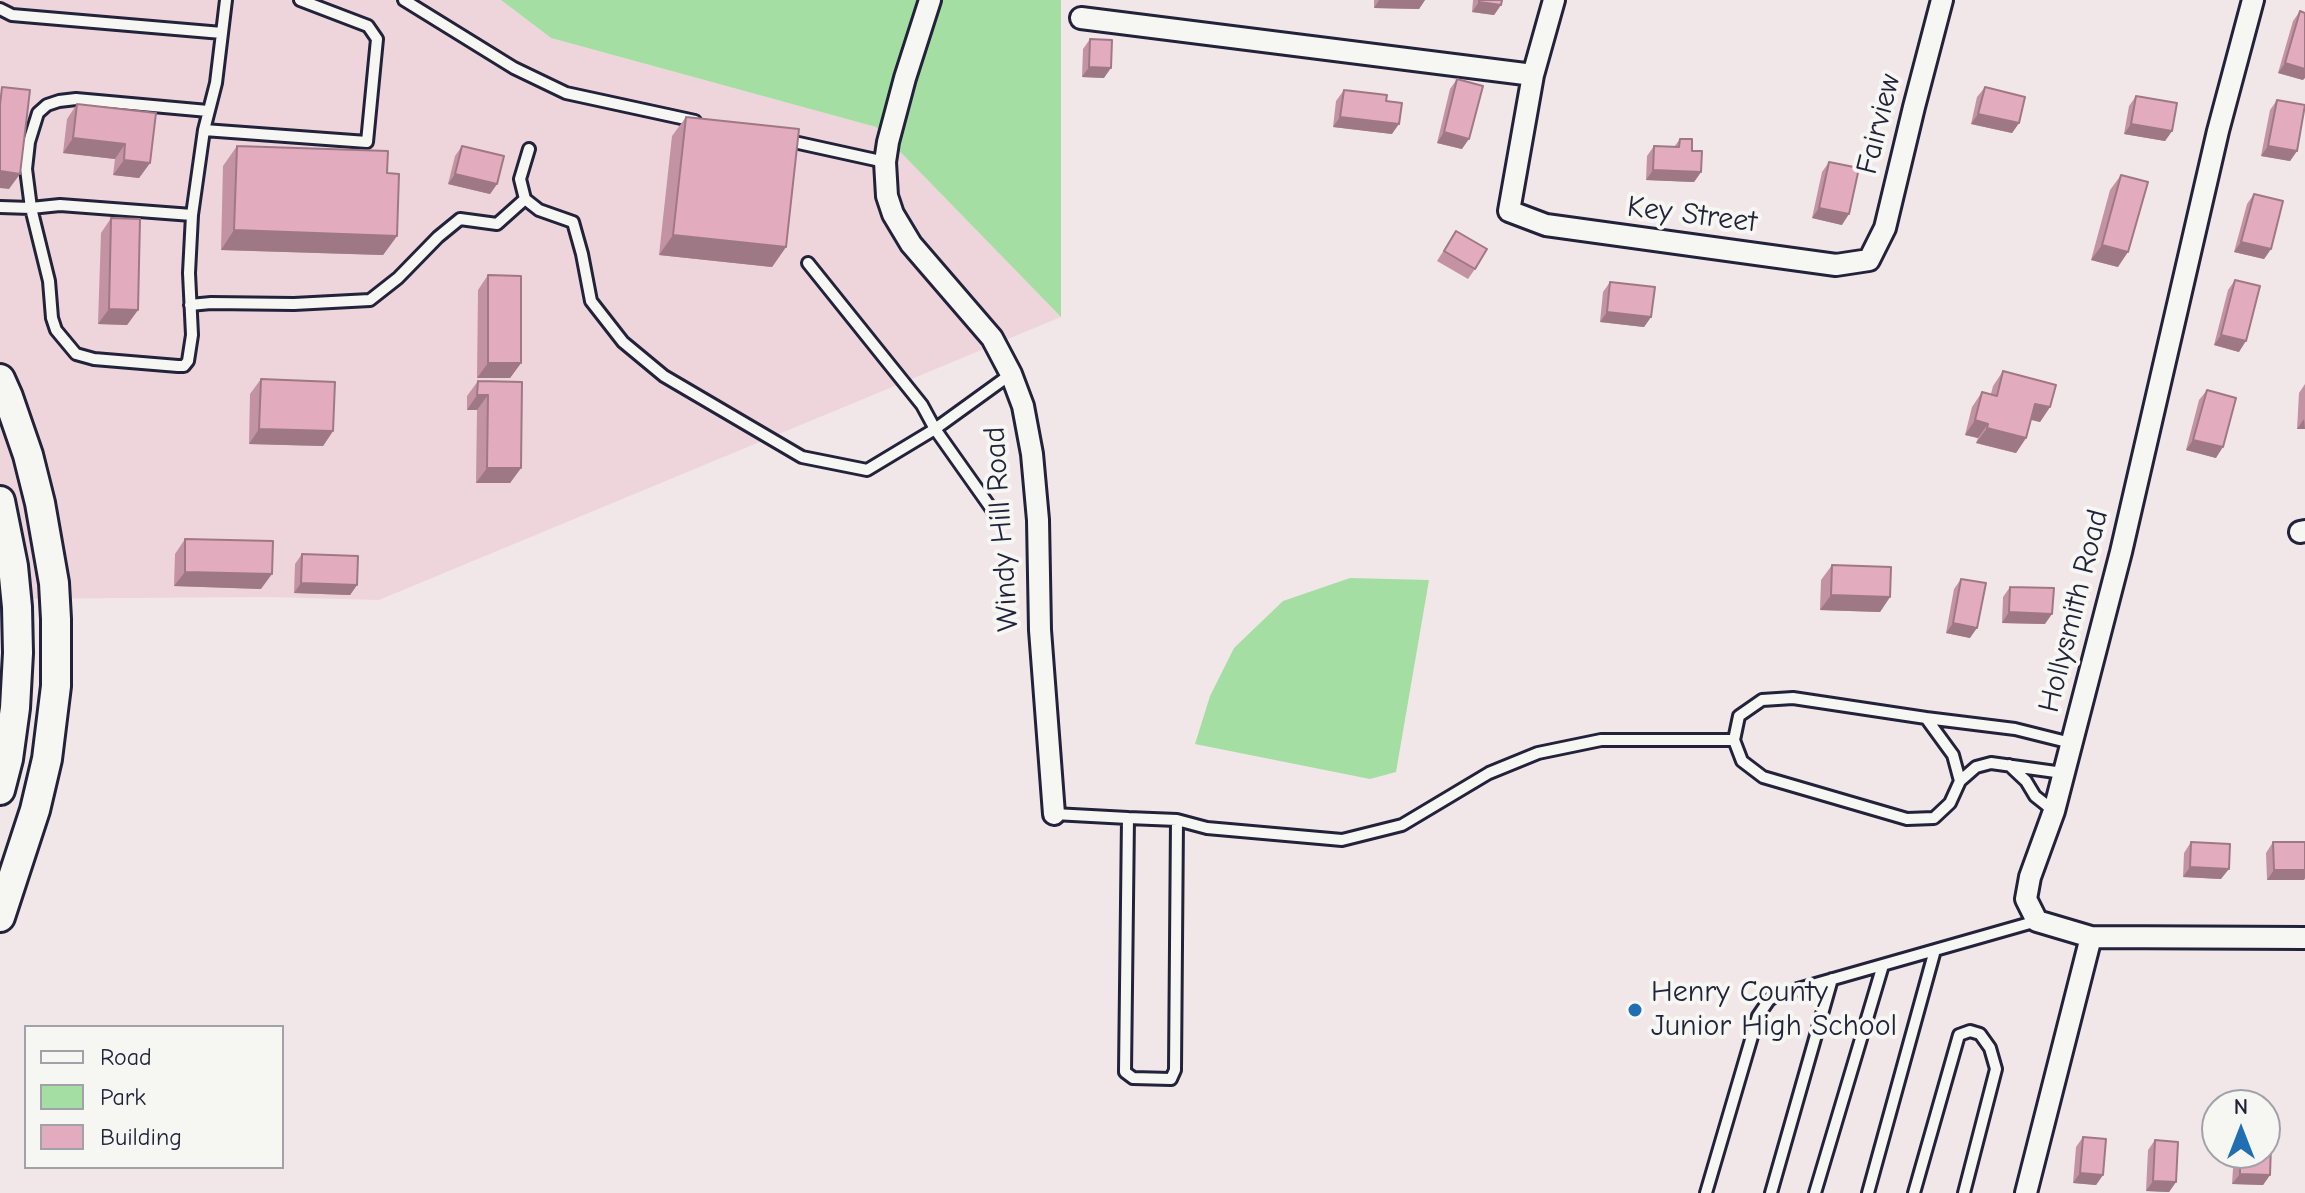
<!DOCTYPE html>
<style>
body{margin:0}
#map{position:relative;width:2305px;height:1193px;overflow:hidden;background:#f2e7e8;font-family:"Comic Neue",sans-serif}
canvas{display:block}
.legend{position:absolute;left:24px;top:1025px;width:260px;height:144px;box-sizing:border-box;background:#f6f6f2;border:2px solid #a1a1a9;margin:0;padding:10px 14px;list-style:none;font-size:24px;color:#22223b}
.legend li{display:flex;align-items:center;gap:16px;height:40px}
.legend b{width:40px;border:2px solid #a1a1a9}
.north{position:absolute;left:2201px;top:1089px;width:80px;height:80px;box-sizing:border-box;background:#f6f6f2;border:2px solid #a1a1a9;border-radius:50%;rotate:0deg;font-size:22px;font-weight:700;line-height:32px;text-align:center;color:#22223b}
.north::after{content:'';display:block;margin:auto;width:28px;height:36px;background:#1f6fb2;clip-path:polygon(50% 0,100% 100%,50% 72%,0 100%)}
</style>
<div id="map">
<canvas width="2305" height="1193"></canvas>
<ul class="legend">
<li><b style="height:10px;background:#f6f6f2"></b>Road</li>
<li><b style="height:22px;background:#a5dea3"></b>Park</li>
<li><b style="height:22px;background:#e3abbe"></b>Building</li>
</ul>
<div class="north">N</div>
</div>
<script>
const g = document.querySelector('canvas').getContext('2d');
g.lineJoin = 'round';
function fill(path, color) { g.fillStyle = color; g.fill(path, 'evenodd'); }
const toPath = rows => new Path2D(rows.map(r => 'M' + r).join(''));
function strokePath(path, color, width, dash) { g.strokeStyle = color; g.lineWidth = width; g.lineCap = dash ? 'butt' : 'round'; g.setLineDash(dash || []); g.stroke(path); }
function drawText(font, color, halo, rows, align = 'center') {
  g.font = font + ' "Comic Neue",sans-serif'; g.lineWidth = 8; g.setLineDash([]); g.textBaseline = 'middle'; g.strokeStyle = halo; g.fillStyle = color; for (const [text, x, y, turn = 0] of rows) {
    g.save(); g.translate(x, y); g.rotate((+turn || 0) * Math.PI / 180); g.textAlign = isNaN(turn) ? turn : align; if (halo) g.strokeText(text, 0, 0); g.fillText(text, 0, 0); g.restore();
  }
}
fill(toPath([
 [0,0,501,0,551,38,876,127,1061,317,379,600,267,597,0,599]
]), '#eed5db');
fill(toPath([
 [501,0,1061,0,1061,317,876,127,551,38],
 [1350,578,1429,580,1396,772,1370,779,1195,744,1210,696,1234,648,1283,601]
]), '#a5dea3');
const lane = toPath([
 [404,0,514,68,566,93,695,121],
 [0,9,12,15,222,33],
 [204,130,367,142,377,39,368,26,300,0],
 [785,140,885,162],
 [529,149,520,179,525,199,539,210,573,222,582,254,591,301,623,342,664,376,802,457,867,470,935,429,1011,374],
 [0,207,31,208,26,169,29,142,38,113,47,105,59,101,76,99,208,111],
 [192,215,60,205,31,208,49,281,52,318,56,330,76,354,94,359,178,366,184,366,188,361,192,335,189,273,192,215,204,130,216,83,226,0],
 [808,263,922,405,935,429,993,511],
 [190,305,211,303,294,304,370,300,398,278,438,237,460,219,497,224,525,199],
 [1926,718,1953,755,1960,781],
 [2009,765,2026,781,2035,796,2054,811],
 [2063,773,1991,763,1976,767,1960,781,1950,803,1934,818,1907,819,1763,777,1742,761,1734,740,1739,716,1762,700,1793,698,1926,718,2015,729,2071,743],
 [1054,814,1128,818,1125,1072,1133,1078,1171,1079,1175,1070,1177,820,1128,818],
 [1177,820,1207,828,1342,840,1402,825,1489,773,1538,753,1601,740,1734,740],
 [1706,1193,1758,1016,1769,1000,1777,995,2037,921],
 [1771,1193,1832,979],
 [1815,1193,1883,965],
 [1868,1193,1935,950],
 [1914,1193,1959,1035,1970,1031,1980,1034,1990,1048,1996,1069,1964,1193]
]);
const street = toPath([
 [930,0,905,78,888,142,885,162,887,196,893,214,911,244,992,338,1011,374,1023,406,1032,454,1038,520,1040,630,1054,814],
 [1554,0,1533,75,1509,211,1546,225,1836,265,1869,260,1885,228,1914,107,1942,0],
 [2253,0,2218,131,2121,552,2054,811,2030,877,2026,899,2037,921,2091,937,2305,938],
 [1081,18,1533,75],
 [2300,532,2305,531],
 [2026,1193,2091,937]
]);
const secondary = toPath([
 [0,379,8,397,28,455,40,503,54,583,56,619,56,686,47,759,35,810,0,917],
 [0,501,13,566,17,607,18,653,15,708,8,759,0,790]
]);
strokePath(lane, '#22223b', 16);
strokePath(street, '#22223b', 26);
strokePath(secondary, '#22223b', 34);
strokePath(lane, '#f6f6f2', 10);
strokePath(street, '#f6f6f2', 20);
strokePath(secondary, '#f6f6f2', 28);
fill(toPath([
 [1374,0,1425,0,1419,9,1374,8],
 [1473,0,1502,0,1501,5,1494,15,1472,12],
 [2300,11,2303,80,2278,73,2293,21],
 [1090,39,1104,78,1082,77,1083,49],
 [1457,79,1462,149,1437,143,1450,89],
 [1985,87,2019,123,2012,133,1971,124,1977,97],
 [1344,90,1386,101,1392,134,1333,127,1336,101],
 [2136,96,2172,131,2165,141,2124,134,2129,106],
 [2277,100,2297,151,2290,161,2261,156,2270,110],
 [77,104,150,163,139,178,113,175,115,159,63,153,67,119],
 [686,117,786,247,772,267,659,255,672,136],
 [1680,139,1692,151,1701,172,1694,182,1646,180,1647,156,1654,146,1674,147],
 [237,146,397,236,383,255,221,250,223,166],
 [462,146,497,184,490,194,448,184,455,156],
 [1829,162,1842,225,1812,218,1822,172],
 [2121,175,2118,267,2091,260,2110,190],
 [2254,194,2271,249,2264,259,2234,252,2247,204],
 [111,218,138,310,127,325,98,324,101,233],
 [1456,231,1475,269,1468,279,1437,261],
 [488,275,521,363,510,378,477,378,478,290],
 [2235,280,2239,352,2214,345,2228,290],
 [1610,282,1651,317,1644,327,1600,322,1603,292],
 [2003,371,2050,407,2040,422,2031,420,2026,438,2016,453,1976,443,1978,438,1965,435,1972,407,1982,392,1991,394,1993,386],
 [261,379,333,431,323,446,249,444,250,394],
 [478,381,522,382,521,468,510,483,476,483,477,410,467,410,467,396],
 [2305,384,2305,429,2297,429,2299,393],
 [2207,390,2216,458,2186,450,2199,400],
 [185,539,261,589,174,586,175,554],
 [302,554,357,585,350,595,294,593,295,564],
 [1832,565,1890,597,1880,612,1820,610,1821,580],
 [1961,579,1970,638,1946,633,1954,589],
 [2010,587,2045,624,2002,623,2003,597],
 [2191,842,2221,879,2183,877,2184,853],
 [2273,842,2305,842,2305,878,2304,880,2267,880,2266,853],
 [2083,1137,2103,1175,2096,1185,2073,1183,2076,1147],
 [2155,1140,2176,1182,2169,1192,2146,1191,2148,1150],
 [2234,1153,2265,1153,2270,1175,2263,1185,2232,1184]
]), '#c393a3');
fill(toPath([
 [1379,0,1425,0,1419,9,1374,8],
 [1479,2,1501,5,1494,15,1472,12],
 [2285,63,2305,69,2305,78,2303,80,2278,73],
 [1089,67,1111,68,1104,78,1082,77],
 [1978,114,2019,123,2012,133,1971,124],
 [1340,117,1399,124,1392,134,1333,127],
 [2131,124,2172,131,2165,141,2124,134],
 [1444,132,1469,139,1462,149,1437,143],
 [73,138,125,144,115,159,63,153],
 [2268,146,2297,151,2290,161,2261,156],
 [124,160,150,163,139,178,113,175],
 [1653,170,1701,172,1694,182,1646,180],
 [0,171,20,174,9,189,0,188],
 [455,174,497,184,490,194,448,184],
 [1819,208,1849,214,1842,225,1812,218],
 [234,230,397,236,383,255,221,250],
 [673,235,786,247,772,267,659,255],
 [2241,242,2271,249,2264,259,2234,252],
 [2102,245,2128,252,2118,267,2091,260],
 [109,309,138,310,127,325,98,324],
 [1607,312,1651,317,1644,327,1600,322],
 [2221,335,2246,341,2239,352,2214,345],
 [488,363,521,363,510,378,477,378],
 [477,395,488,395,477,410,467,410],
 [2035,404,2050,407,2040,422,2025,418],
 [2304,419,2305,429,2297,429],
 [1975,420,1988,424,1978,438,1965,435],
 [1987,428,2026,438,2016,453,1976,443],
 [259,429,333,431,323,446,249,444],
 [2193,440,2223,447,2216,458,2186,450],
 [487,468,521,468,510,483,476,483],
 [185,572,272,574,261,589,174,586],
 [301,583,357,585,350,595,294,593],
 [1831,595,1890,597,1880,612,1820,610],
 [2009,612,2052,614,2045,624,2002,623],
 [1953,623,1977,628,1970,638,1946,633],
 [2190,867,2229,869,2221,879,2183,877],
 [2274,870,2305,870,2305,878,2304,880,2267,880],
 [2080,1173,2103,1175,2096,1185,2073,1183],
 [2240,1174,2270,1175,2263,1185,2232,1184],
 [2153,1181,2176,1182,2169,1192,2146,1191]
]), '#9f7885');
const building = toPath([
 [1479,0,1502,0,1501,5,1479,2,1479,0],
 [2300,11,2305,13,2305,69,2285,63,2300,11],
 [1090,39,1112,40,1111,68,1089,67,1090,39],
 [1457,79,1483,86,1469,139,1444,132,1457,79],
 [2,87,30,90,20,174,0,171,0,105,2,87],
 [1985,87,2025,97,2019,123,1978,114,1985,87],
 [1344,90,1387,95,1386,101,1402,103,1399,124,1340,117,1344,90],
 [2136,96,2177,103,2172,131,2131,124,2136,96],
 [2277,100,2305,105,2297,151,2268,146,2277,100],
 [77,104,156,113,150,163,124,160,125,144,73,138,77,104],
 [686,117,799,129,786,247,673,235,686,117],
 [1680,139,1692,139,1692,151,1702,151,1701,172,1653,170,1654,146,1679,147,1680,139],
 [237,146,388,151,387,173,399,174,397,236,234,230,237,146],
 [462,146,504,156,497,184,455,174,462,146],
 [1829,162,1859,168,1849,214,1819,208,1829,162],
 [2121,175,2148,182,2128,252,2102,245,2121,175],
 [2254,194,2283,201,2271,249,2241,242,2254,194],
 [111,218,140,219,138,310,109,309,111,218],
 [1456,231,1487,249,1475,269,1444,251,1456,231],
 [488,275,521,276,521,363,488,363,488,275],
 [2235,280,2260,286,2246,341,2221,335,2235,280],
 [1610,282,1655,287,1651,317,1607,312,1610,282],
 [2003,371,2056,385,2050,407,2035,404,2026,438,1987,428,1988,424,1975,420,1982,392,1997,396,2003,371],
 [261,379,335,382,333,431,259,429,261,379],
 [478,381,522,382,521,468,487,468,488,395,477,395,478,381],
 [2207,390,2236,398,2223,447,2193,440,2207,390],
 [185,539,273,541,272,574,185,572,185,539],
 [302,554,358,556,357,585,301,583,302,554],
 [1832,565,1891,567,1890,597,1831,595,1832,565],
 [1961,579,1986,583,1977,628,1953,623,1961,579],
 [2010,587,2054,588,2052,614,2009,612,2010,587],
 [2191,842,2230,844,2229,869,2190,867,2191,842],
 [2273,842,2305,842,2305,870,2274,870,2273,842],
 [2083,1137,2106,1139,2103,1175,2080,1173,2083,1137],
 [2155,1140,2178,1142,2176,1182,2153,1181,2155,1140],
 [2265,1144,2271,1145,2270,1175,2240,1174,2240,1153,2265,1153,2265,1144]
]);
fill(building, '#e3abbe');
strokePath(building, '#9f7885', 2);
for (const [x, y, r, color] of [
 [1635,1010,8,"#1f6fb2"]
]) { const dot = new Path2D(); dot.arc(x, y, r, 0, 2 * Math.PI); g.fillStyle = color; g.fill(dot); strokePath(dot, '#f6f6f2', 3); }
drawText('30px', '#22223b', '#f6f6f2', [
 ["Fairview",1879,124,-76],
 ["Key Street",1692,215,7],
 ["Windy Hill Road",1002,529,-94],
 ["Hollysmith Road",2074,611,-76]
]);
drawText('30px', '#22223b', '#f6f6f2', [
 ["Henry County",1651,993],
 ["Junior High School",1651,1027]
], 'left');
</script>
